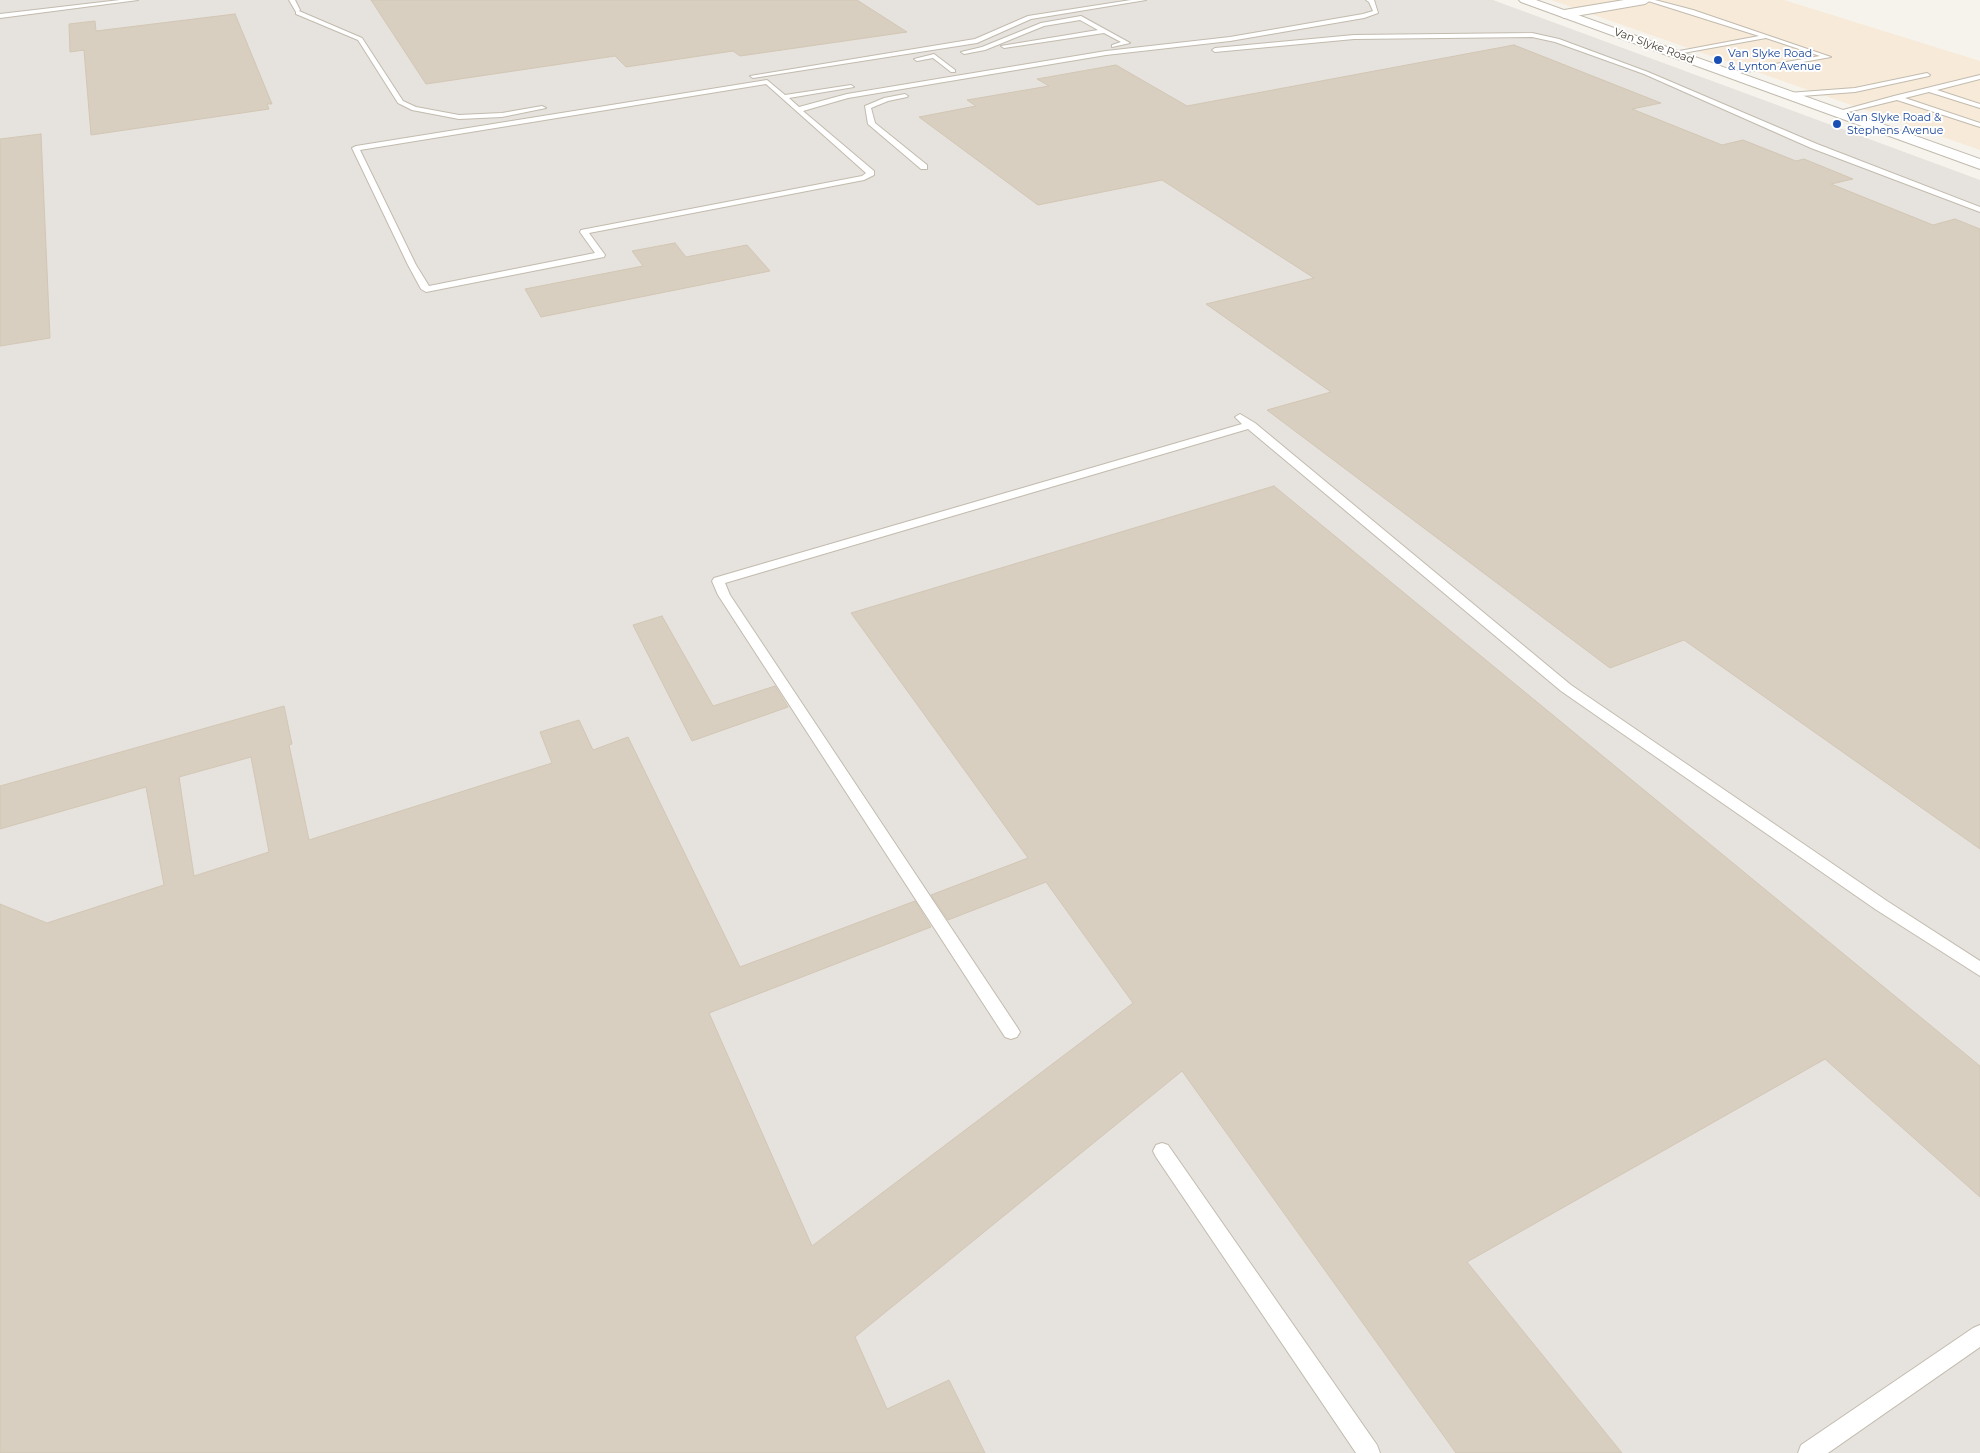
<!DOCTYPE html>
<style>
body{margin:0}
canvas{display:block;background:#f6f3ec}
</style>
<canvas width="1980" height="1453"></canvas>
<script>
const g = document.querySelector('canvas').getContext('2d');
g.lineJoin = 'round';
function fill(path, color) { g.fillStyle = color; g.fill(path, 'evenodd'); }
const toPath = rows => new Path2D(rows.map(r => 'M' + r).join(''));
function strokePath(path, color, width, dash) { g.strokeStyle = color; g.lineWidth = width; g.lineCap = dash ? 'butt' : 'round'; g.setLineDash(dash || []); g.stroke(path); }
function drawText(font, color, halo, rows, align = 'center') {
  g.font = font + ' Montserrat,sans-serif'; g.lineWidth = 4; g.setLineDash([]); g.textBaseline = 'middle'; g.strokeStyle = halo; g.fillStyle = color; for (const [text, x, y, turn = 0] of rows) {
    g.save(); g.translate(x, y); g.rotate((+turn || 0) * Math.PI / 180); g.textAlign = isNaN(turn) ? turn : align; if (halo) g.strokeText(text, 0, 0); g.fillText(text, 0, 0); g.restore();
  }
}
fill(toPath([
 [1551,0,1784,0,1980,61,1980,150]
]), '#f7ead8');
fill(toPath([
 [0,0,1493,0,1980,180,1980,1453,0,1453]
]), '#e6e2dd');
const building = toPath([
 [371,0,857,0,907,32,740,56,733,51,626,67,615,56,426,84,371,0],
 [235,14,272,104,267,104,269,109,91,135,84,50,70,52,69,24,95,21,96,31,235,14],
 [1514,45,1661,103,1632,109,1722,145,1743,140,1796,161,1804,159,1853,179,1831,184,1933,225,1955,219,1980,229,1980,849,1684,640,1610,668,1267,410,1331,392,1206,304,1314,278,1162,180,1038,205,919,117,976,106,967,100,1049,86,1037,79,1116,65,1187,106,1514,45],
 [41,134,50,338,0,346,0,139,41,134],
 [675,243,686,257,747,245,770,271,541,317,525,289,643,266,632,251,675,243],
 [1274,486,1980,1066,1980,1197,1825,1059,1467,1262,1622,1453,1456,1453,1182,1071,855,1337,887,1409,949,1380,985,1453,0,1453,0,904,47,923,164,885,146,787,0,829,0,786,284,706,292,744,289,745,309,840,552,763,540,732,579,720,593,750,628,737,740,967,915,901,931,927,709,1013,812,1246,1133,1003,1046,882,948,920,931,895,1028,858,851,613,1274,486],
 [251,757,269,852,194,876,179,777,251,757],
 [662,616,713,706,775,686,788,707,692,741,633,625,662,616]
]);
fill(building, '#d8cfc1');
strokePath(building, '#d3c7b4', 1);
const service = toPath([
 [120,0,138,0,0,18,0,14,120,0],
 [289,0,295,0,300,10,299,11,362,38,403,101,416,107,459,115,502,113,542,106,546,108,502,117,459,119,412,110,398,103,358,40,296,14,296,12,289,0],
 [1131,0,1146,0,1031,19,977,43,753,78,750,76,975,39,1028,16,1131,0],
 [1366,0,1374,0,1378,13,1364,18,1230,41,1106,55,848,98,803,111,874,171,874,175,864,180,589,233,605,255,604,257,426,292,421,289,408,265,352,148,356,146,767,80,785,95,851,85,854,87,789,98,799,107,847,94,1106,51,1230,37,1363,14,1373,11,1369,2,1366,0],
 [766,84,866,173,862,176,581,230,580,232,595,253,429,286,416,265,360,150,766,84],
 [1645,0,1655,0,1693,10,1831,57,1729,75,1729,73,1731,72,1820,56,1766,38,1672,55,1672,53,1674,52,1759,36,1645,0],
 [1081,16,1130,43,1112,47,1112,45,1121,42,1104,33,1004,48,1001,46,1098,30,1080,20,1044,26,985,50,964,54,961,52,982,47,1041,23,1081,16],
 [1532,33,1559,39,1648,72,1817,144,1980,207,1980,212,1811,148,1644,74,1555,42,1532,37,1354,39,1215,52,1212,50,1215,48,1354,35,1532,33],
 [934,54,955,70,955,72,951,72,933,58,917,61,914,59,934,54],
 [1927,73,1930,75,1929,76,1855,92,1788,97,1785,95,1788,93,1855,88,1927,73],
 [1980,75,1980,79,1937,90,1980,104,1980,108,1929,92,1905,98,1980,123,1980,127,1897,100,1836,115,1832,113,1894,96,1980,75],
 [905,94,908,96,907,97,888,101,871,108,875,123,927,165,927,169,921,169,868,124,865,106,884,98,905,94],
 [1240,414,1255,423,1571,685,1887,901,1980,961,1980,976,1875,909,1561,691,1248,429,725,583,730,595,1017,1027,1020,1032,1017,1037,1011,1039,1005,1037,718,595,712,581,714,578,1242,424,1235,417,1240,414],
 [1162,1143,1168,1145,1377,1445,1380,1453,1356,1453,1156,1157,1153,1151,1156,1145,1162,1143],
 [1980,1325,1980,1347,1828,1453,1798,1453,1801,1445,1973,1328,1980,1325]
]);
const minor = toPath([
 [1624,0,1651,0,1645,4,1564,18,1558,14,1564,10,1624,0]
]);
const tertiary = toPath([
 [1519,0,1536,0,1980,159,1980,169,1521,2,1519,0]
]);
strokePath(service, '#c2bbae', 2);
strokePath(minor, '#c2bbae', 2);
strokePath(tertiary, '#c2bbae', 2);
fill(service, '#fff');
fill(minor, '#fff');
fill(tertiary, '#fff');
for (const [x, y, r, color] of [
 [1718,60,5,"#1a4fb4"],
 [1837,124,5,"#1a4fb4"]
]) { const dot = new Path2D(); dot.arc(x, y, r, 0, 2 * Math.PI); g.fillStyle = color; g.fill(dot); strokePath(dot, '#fff', 2); }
drawText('11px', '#4b4439', '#fff', [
 ["Van Slyke Road",1654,46,20]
]);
drawText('11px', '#164399', '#fff', [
 ["Van Slyke Road",1728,54],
 ["& Lynton Avenue",1728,67],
 ["Van Slyke Road &",1847,118],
 ["Stephens Avenue",1847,131]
], 'left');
</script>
